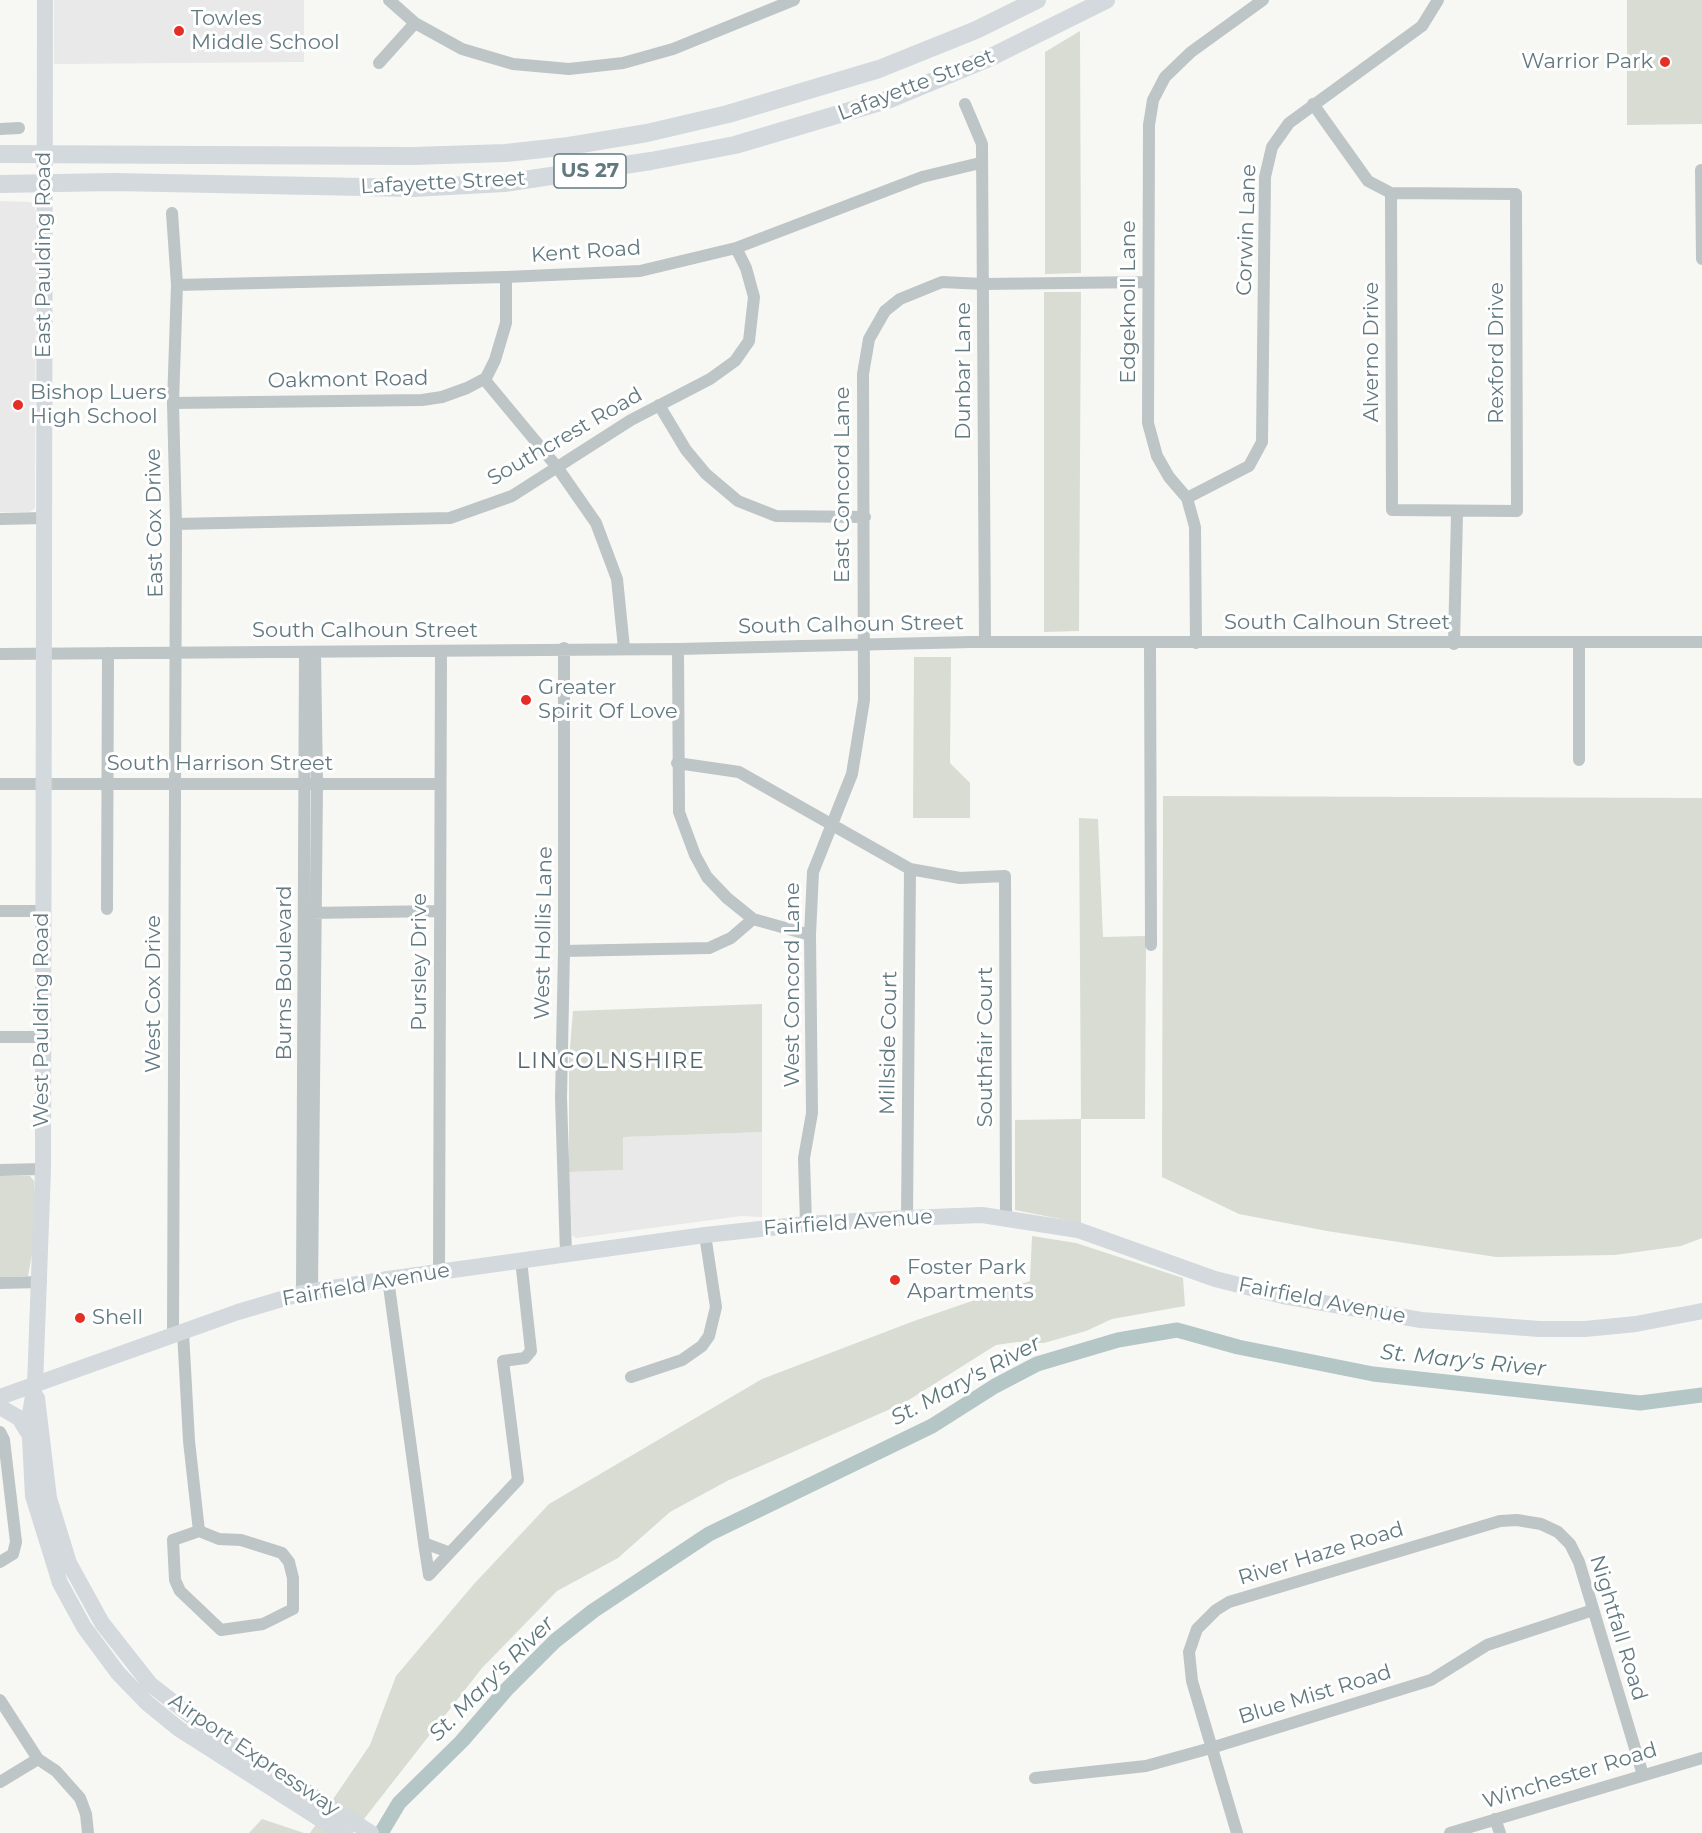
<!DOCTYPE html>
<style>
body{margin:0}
canvas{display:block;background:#f7f7f4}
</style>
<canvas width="1702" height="1833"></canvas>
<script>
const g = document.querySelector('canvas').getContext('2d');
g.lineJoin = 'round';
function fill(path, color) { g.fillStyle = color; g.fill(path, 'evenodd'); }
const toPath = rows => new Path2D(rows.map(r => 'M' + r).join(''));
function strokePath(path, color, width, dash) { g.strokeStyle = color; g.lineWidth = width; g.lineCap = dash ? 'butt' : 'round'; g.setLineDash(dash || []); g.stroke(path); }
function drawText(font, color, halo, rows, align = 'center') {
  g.font = font + ' Montserrat,sans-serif'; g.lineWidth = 6; g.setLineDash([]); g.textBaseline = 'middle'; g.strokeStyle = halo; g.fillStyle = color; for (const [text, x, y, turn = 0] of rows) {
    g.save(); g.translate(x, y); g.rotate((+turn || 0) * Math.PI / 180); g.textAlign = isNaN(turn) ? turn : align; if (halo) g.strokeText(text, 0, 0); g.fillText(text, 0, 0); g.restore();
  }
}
fill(toPath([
 [54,0,304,0,304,62,54,64],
 [0,201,30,202,34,205,36,212,35,508,30,512,0,512],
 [762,1132,762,1217,741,1216,576,1238,572,1235,569,1172,623,1170,622,1137]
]), '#e8e9e8');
fill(toPath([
 [1627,0,1702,0,1702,124,1627,125],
 [1080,31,1081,273,1045,274,1045,52],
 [1044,292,1081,292,1079,631,1044,632],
 [914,657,951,657,950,763,970,783,970,818,913,818],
 [1163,796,1702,798,1702,1238,1681,1246,1615,1255,1496,1257,1327,1231,1239,1214,1162,1177],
 [1079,818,1098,819,1103,937,1146,936,1145,1119,1081,1119,1081,1223,1015,1210,1015,1120,1081,1119],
 [762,1004,762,1132,623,1137,623,1170,569,1172,569,1060,573,1011],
 [0,1176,30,1176,34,1181,34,1243,28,1276,0,1277],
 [1032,1236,1076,1243,1183,1278,1185,1306,1112,1319,1086,1331,1044,1343,1017,1342,996,1345,904,1403,727,1481,670,1512,618,1558,557,1591,482,1668,353,1833,310,1833,370,1745,396,1676,474,1584,549,1504,762,1379,914,1321,1030,1281],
 [262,1819,304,1833,249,1833]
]), '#d8dcd3');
strokePath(toPath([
 [381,1833,399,1803,462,1741,506,1690,555,1641,593,1611,709,1534,932,1426,995,1386,1037,1364,1118,1340,1177,1330,1238,1347,1373,1374,1640,1403,1702,1395]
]), '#b4c6c6', 15);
strokePath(toPath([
 [389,0,415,23,462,49,513,64,569,69,623,63,673,49,794,0],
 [379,63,415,23],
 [965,104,982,144,985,642],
 [1313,104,1368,181,1391,193,1516,194,1517,511,1392,510,1391,193],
 [0,129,19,128],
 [1701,170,1702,259],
 [172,213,177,285,173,403,176,524,173,1336],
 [177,285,506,277,640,271,736,248,922,177,980,163],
 [484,379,557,467,596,523,617,579,624,648],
 [173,403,422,400,442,397,467,388,486,378,495,360,506,323,506,277],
 [659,405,686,450,706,474,738,501,776,516,865,517],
 [1187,498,1249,466,1262,442,1265,177,1272,147,1289,123,1422,26,1438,0],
 [0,519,44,518],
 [176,524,450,518,512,496,631,420,710,379,735,361,749,341,754,297,746,268,736,248],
 [1150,643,1151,945],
 [1196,643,1195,527,1187,498,1169,477,1157,456,1148,423,1149,125,1153,100,1165,77,1191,52,1263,0],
 [1579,643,1579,760],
 [1454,644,1457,513],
 [564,648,564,951,561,1098,566,1254],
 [678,649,679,812,695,855,707,877,727,898,753,919,810,935],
 [0,654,678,649,971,642,1702,642],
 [677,763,739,772,910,869,960,878,1005,876,1006,1218],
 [0,784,439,784],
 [107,909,108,653],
 [0,911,41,911],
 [308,913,440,911],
 [564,951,709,948,731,938,753,919],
 [0,1037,42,1037],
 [0,1170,43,1169],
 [907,1218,910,869],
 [806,1224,804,1158,812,1113,810,935,813,872,852,774,864,700,863,374,869,339,885,311,900,299,942,282,983,284,1147,282],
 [439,1272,441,651],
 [388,1279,424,1543,448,1552],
 [0,1283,41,1282],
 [312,1291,317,784,315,652],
 [302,1293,305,652],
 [183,1332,189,1441,199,1531,219,1539,241,1540,282,1553,289,1562,293,1578,293,1609,263,1624,221,1630,180,1591,175,1580,173,1540,199,1531],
 [631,1377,682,1360,702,1346,709,1336,716,1307,705,1235],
 [0,1432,4,1440,16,1542,13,1554,0,1562],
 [424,1543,429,1575],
 [429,1575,518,1480,503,1361,525,1358,531,1351,521,1260],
 [0,1700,38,1759,56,1771,80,1798,86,1814,88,1833],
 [1035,1778,1146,1766,1211,1748,1431,1680,1487,1645,1593,1610],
 [0,1782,38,1759],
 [1495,1819,1500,1833],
 [1237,1833,1192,1681,1189,1652,1197,1629,1216,1610,1229,1602,1500,1521,1517,1520,1541,1524,1558,1532,1570,1544,1579,1562,1643,1775],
 [1450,1833,1702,1758]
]), '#bec5c7', 12);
strokePath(toPath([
 [45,0,43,1169,35,1385,29,1419,33,1496,60,1583,84,1627,118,1673,147,1703,179,1729,342,1833],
 [0,1397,238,1312,302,1293,388,1279,705,1235,806,1224,907,1218,982,1215,1078,1230,1215,1279,1283,1296,1421,1320,1539,1329,1585,1329,1636,1324,1702,1311],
 [37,1398,49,1498,69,1563,102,1623,150,1684,204,1726,371,1833],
 [0,1407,19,1418,29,1434]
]), '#d3d9dc', 16);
strokePath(toPath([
 [0,154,413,156,506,153,569,146,647,133,728,114,879,69,976,30,1037,0],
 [0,184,114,182,413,188,504,183,651,161,735,145,890,99,989,58,1106,0]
]), '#d3d9dc', 18);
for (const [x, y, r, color] of [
 [179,31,6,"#e52f26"],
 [1665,62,6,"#e52f26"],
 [18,405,6,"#e52f26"],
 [526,700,6,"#e52f26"],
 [895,1280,6,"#e52f26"],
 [80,1318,6,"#e52f26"]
]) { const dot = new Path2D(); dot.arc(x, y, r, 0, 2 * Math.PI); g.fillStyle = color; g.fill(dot); strokePath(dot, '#fff', 2); }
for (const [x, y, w] of [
 [590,171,72]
]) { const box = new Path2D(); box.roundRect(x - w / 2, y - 17, w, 34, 4.5); g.fillStyle = '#fff'; g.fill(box); strokePath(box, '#627980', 1.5); }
drawText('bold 20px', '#627980', null, [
 ["US 27",590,171]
]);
drawText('21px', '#627980', '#fff', [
 ["Towles",191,19],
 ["Middle School",191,43],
 ["Warrior Park",1653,62,"right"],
 ["Bishop Luers",30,393],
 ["High School",30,417],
 ["Greater",538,688],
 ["Spirit Of Love",538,712],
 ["Foster Park",907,1268],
 ["Apartments",907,1292],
 ["Shell",92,1318]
], 'left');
drawText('21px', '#627980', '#fff', [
 ["Lafayette Street",916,85,-21],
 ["Lafayette Street",443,183,-3],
 ["Corwin Lane",1247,230,-88],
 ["Kent Road",586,252,-4],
 ["East Paulding Road",44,255,-90],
 ["Edgeknoll Lane",1129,302,-90],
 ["Alverno Drive",1372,352,-90],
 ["Rexford Drive",1497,353,-90],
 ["Dunbar Lane",964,371,-90],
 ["Oakmont Road",348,380,-1],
 ["Southcrest Road",565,437,-30],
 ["East Concord Lane",843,485,-90],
 ["East Cox Drive",155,523,-91],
 ["South Calhoun Street",1337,623],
 ["South Calhoun Street",851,625,-1],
 ["South Calhoun Street",365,631],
 ["South Harrison Street",220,764],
 ["West Hollis Lane",544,933,-89],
 ["Pursley Drive",420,962,-90],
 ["Burns Boulevard",285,973,-90],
 ["West Concord Lane",793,985,-90],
 ["West Cox Drive",154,994,-90],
 ["West Paulding Road",42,1020,-90],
 ["Millside Court",889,1043,-89],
 ["Southfair Court",986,1047,-90],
 ["Fairfield Avenue",848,1223,-4],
 ["Fairfield Avenue",366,1285,-10],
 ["Fairfield Avenue",1322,1301,11],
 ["River Haze Road",1321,1554,-17],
 ["Nightfall Road",1618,1628,73],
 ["Blue Mist Road",1315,1695,-17],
 ["Airport Expressway",254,1755,34],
 ["Winchester Road",1570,1776,-17]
]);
g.letterSpacing = '1.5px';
drawText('22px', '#54656b', '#fff', [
 ["LINCOLNSHIRE",611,1062]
]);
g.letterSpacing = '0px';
drawText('italic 22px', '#5d787b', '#fff', [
 ["St. Mary's River",1463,1361,6],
 ["St. Mary's River",966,1381,-28],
 ["St. Mary's River",492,1679,-45]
]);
</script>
